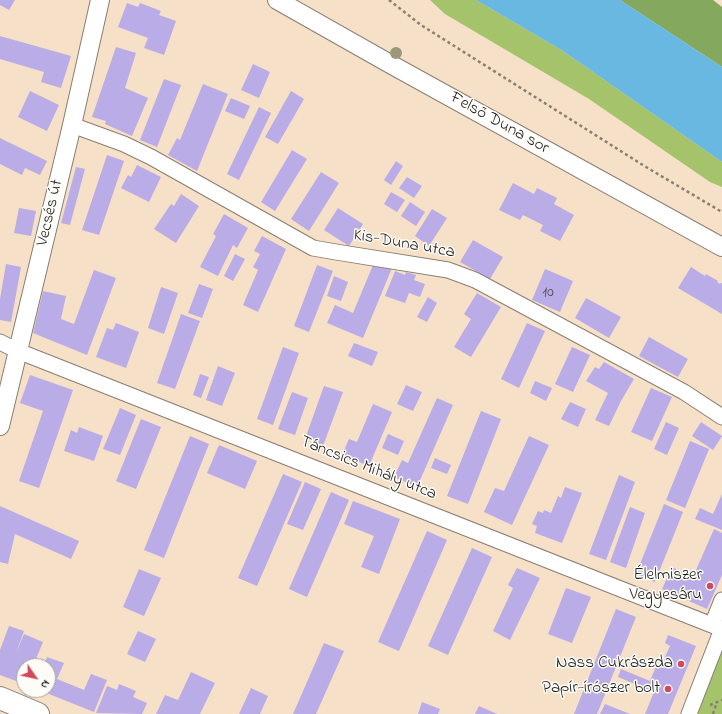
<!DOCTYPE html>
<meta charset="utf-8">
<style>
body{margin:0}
#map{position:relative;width:722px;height:714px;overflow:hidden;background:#f6e0c7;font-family:"Indie Flower",sans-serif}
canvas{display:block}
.north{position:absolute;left:16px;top:658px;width:40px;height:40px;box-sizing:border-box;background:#fdfcf7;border:1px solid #a3a29f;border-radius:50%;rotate:124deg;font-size:11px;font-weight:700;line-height:16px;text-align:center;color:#1c1c1c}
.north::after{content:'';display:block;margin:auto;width:14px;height:18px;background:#d1495b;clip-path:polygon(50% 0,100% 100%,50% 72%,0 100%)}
</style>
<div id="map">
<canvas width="722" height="714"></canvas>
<div class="north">N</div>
</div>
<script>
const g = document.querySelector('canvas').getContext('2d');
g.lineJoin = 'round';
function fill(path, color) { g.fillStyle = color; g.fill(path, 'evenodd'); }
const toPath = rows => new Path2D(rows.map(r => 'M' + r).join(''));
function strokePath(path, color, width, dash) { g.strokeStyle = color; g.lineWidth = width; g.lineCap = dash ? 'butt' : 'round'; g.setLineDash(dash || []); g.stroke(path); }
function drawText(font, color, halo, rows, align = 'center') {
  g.font = font + ' "Indie Flower",sans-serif'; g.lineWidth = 3; g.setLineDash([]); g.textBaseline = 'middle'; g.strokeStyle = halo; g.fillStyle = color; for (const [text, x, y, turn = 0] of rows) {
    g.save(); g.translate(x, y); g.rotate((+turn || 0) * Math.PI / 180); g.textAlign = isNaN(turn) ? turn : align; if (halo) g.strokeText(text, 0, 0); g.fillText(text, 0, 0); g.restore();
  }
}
fill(toPath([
 [430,0,476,0,563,51,722,162,722,187,710,182,589,99,445,14],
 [722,649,722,714,698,714]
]), '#a5c36a');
fill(toPath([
 [620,0,713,0,722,7,722,67]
]), '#84a95e');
fill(toPath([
 [476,0,620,0,722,67,722,162,563,51]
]), '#68b8e2');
fill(toPath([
 [0,0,15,0,9,10,0,5],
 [127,3,138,7,140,3,161,11,159,15,176,21,164,55,144,48,148,38,118,27],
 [0,36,71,56,61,88,41,82,44,72,0,59],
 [116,47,136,53,125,88,148,98,132,136,105,124,106,121,92,117],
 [253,64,270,72,259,98,241,90],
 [164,79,181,85,157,147,140,140],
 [203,84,228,94,197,171,168,155,177,138,180,140],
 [30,91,59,105,47,131,18,117],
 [291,91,304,99,278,144,265,137],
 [231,98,250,106,244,119,225,111],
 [259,107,271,113,239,180,227,174],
 [0,138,47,161,40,175,25,168,22,175,0,164],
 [292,150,307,159,275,211,261,202],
 [107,155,124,161,99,235,82,230],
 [396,161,403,166,391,185,384,180],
 [137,165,161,177,149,202,121,188,128,175,131,177],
 [76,167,85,169,70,225,61,223],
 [321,172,339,183,309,231,291,219],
 [407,177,422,186,414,198,399,188],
 [513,183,534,194,537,188,557,198,554,204,574,215,560,241,540,231,543,225,523,215,520,220,499,210],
 [391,192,405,200,397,212,384,204],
 [181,194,199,206,176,243,154,229,171,204,174,206],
 [410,202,425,212,416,226,401,216],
 [19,208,36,211,31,236,14,233],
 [338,208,363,224,349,246,324,230],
 [432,209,447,218,429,246,415,236],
 [224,214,248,228,237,248,233,245,218,276,200,267,216,236,213,234],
 [262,236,286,249,258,312,243,305,258,270,253,267,260,254,254,251],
 [473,240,503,257,490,279,460,262],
 [235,254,245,259,233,281,224,276],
 [6,264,21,267,11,322,0,320,0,299],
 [317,265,333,271,309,332,294,326],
 [373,265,392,268,363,338,327,323,335,305,353,313],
 [691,267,705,276,706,274,718,281,717,282,720,284,721,283,722,283,722,314,678,288],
 [545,269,573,281,560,312,532,300],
 [94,270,116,278,87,355,33,333,43,291,66,296,61,319,74,324],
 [395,271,405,275,406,272,416,275,414,280,425,284,420,297,409,293,405,303,385,296],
 [334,276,348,282,341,301,327,296],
 [199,284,213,289,202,318,188,313],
 [161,287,178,293,164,334,148,328],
 [477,293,501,307,471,357,454,347,471,319,464,314],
 [428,297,437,303,427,322,417,317],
 [586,298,621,317,609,338,575,318],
 [181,314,200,321,175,389,157,383],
 [116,323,139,332,126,368,96,357,107,328,113,330],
 [527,323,545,331,519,388,501,379],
 [649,337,688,359,678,377,639,356],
 [354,343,378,352,372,366,348,356],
 [283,347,299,353,273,425,257,419],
 [572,347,590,355,573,392,555,384],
 [604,362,634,379,621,401,609,426,595,420,608,393,586,381,595,367,599,369],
 [218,366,235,373,222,406,206,400],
 [200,374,209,377,201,398,193,395],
 [30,375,73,390,39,488,19,481,43,411,20,403],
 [535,381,552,388,546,401,530,393],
 [406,385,422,392,413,411,397,404],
 [324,386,343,392,323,446,305,439],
 [651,388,672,397,652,441,631,432],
 [292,392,308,398,295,435,278,429],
 [437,398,453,405,417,487,394,477,402,460,408,463],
 [570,402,586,409,578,427,561,419],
 [373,404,392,412,369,466,342,455,349,439,357,442],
 [120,408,136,415,120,455,103,449],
 [481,411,501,419,468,504,447,496],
 [141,419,161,427,136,489,116,481],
 [666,422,679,428,667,455,654,449],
 [701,422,722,436,713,450,692,436],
 [79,427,103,436,94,461,64,451,71,430,77,433],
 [388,434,404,441,398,455,382,448],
 [190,436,209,444,164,558,144,550],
 [529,436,549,445,512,525,484,512,495,488,504,491],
 [690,441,709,449,685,508,666,500],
 [219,445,257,461,245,489,207,473],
 [435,458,451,465,447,474,431,468],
 [283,474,302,482,257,586,238,578],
 [619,475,635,482,606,560,589,554],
 [305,482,321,489,303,530,287,524],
 [565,487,582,493,562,543,535,533,537,526,532,524,538,511,543,513,544,510,551,513,558,496,561,498],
 [331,492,349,500,307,597,289,589],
 [722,494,722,530,695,519,700,508,713,514],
 [353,501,400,519,379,574,361,567,374,536,344,524],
 [664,504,683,512,655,582,636,574],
 [0,506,79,541,71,559,15,534,8,564,0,562],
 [630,507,645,513,626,568,610,562],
 [714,529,722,533,722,575,707,609,662,589,672,567,693,577],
 [427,531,447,540,399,651,378,642],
 [472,548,492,557,448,655,428,646],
 [517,568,540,578,510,640,493,631,513,588,508,585],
 [139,569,161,578,144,616,123,607],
 [566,588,591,597,572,643,548,634],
 [616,609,636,617,597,714,574,714],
 [9,626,24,631,16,653,24,634,43,642,33,666,24,666,24,684,0,675,0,650],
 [138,631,156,639,145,662,127,654],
 [668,635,696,646,668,714,645,714,654,692,618,677,621,669,650,681,656,666,660,668,670,646,665,643],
 [324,643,344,651,316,714,293,714],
 [47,657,64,663,57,679,84,690,91,674,107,680,94,712,39,690,48,690,48,666,44,666],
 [191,672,215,683,200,714,156,714,165,695,178,700],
 [119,684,136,691,133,697,147,703,142,714,96,713,107,686,117,690],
 [251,688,268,696,260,714,239,714],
 [422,702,440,709,438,714,418,714],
 [605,704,630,714,600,714],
 [479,706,497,714,475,714]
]), '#baace6');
const minor = toPath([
 [72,125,124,144,151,157,313,248,336,252,448,270,475,280,684,392,722,417],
 [0,342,18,351,722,629],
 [712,625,722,600],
 [689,714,722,629]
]);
const tertiary = toPath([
 [277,0,392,65,722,247],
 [0,426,72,125,100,0]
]);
const primary = toPath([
 [0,698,38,714]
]);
strokePath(minor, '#897e72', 17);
strokePath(tertiary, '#897e72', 20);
strokePath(primary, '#897e72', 24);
strokePath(toPath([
 [389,0,421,25,646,167,722,212],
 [710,705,722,700],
 [713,714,717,702]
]), '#897e72', 2.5, [3, 3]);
strokePath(minor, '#fff', 15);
strokePath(tertiary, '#fff', 18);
strokePath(primary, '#fff', 22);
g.fillStyle = '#9c997a';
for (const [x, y] of [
 [396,53]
]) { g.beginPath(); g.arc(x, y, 6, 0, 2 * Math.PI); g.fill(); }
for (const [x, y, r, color] of [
 [710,586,4,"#d1495b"],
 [681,664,4,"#d1495b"],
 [668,689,4,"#d1495b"]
]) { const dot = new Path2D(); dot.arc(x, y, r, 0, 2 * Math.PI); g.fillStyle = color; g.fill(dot); strokePath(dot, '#fdfcf7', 1.5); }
drawText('15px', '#44404e', null, [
 ["10",548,294]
]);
drawText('17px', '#1c1c1c', '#fdfcf7', [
 ["Felső Duna sor",499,124,29],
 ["Vecsés út",51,213,-77],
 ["Kis-Duna utca",404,245,10],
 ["Táncsics Mihály utca",368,469,22]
]);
drawText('17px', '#1c1c1c', '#fdfcf7', [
 ["Élelmiszer",702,576],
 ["Vegyesáru",702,596],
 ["Nass Cukrászda",673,664],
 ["Papír-írószer bolt",660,689]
], 'right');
</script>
